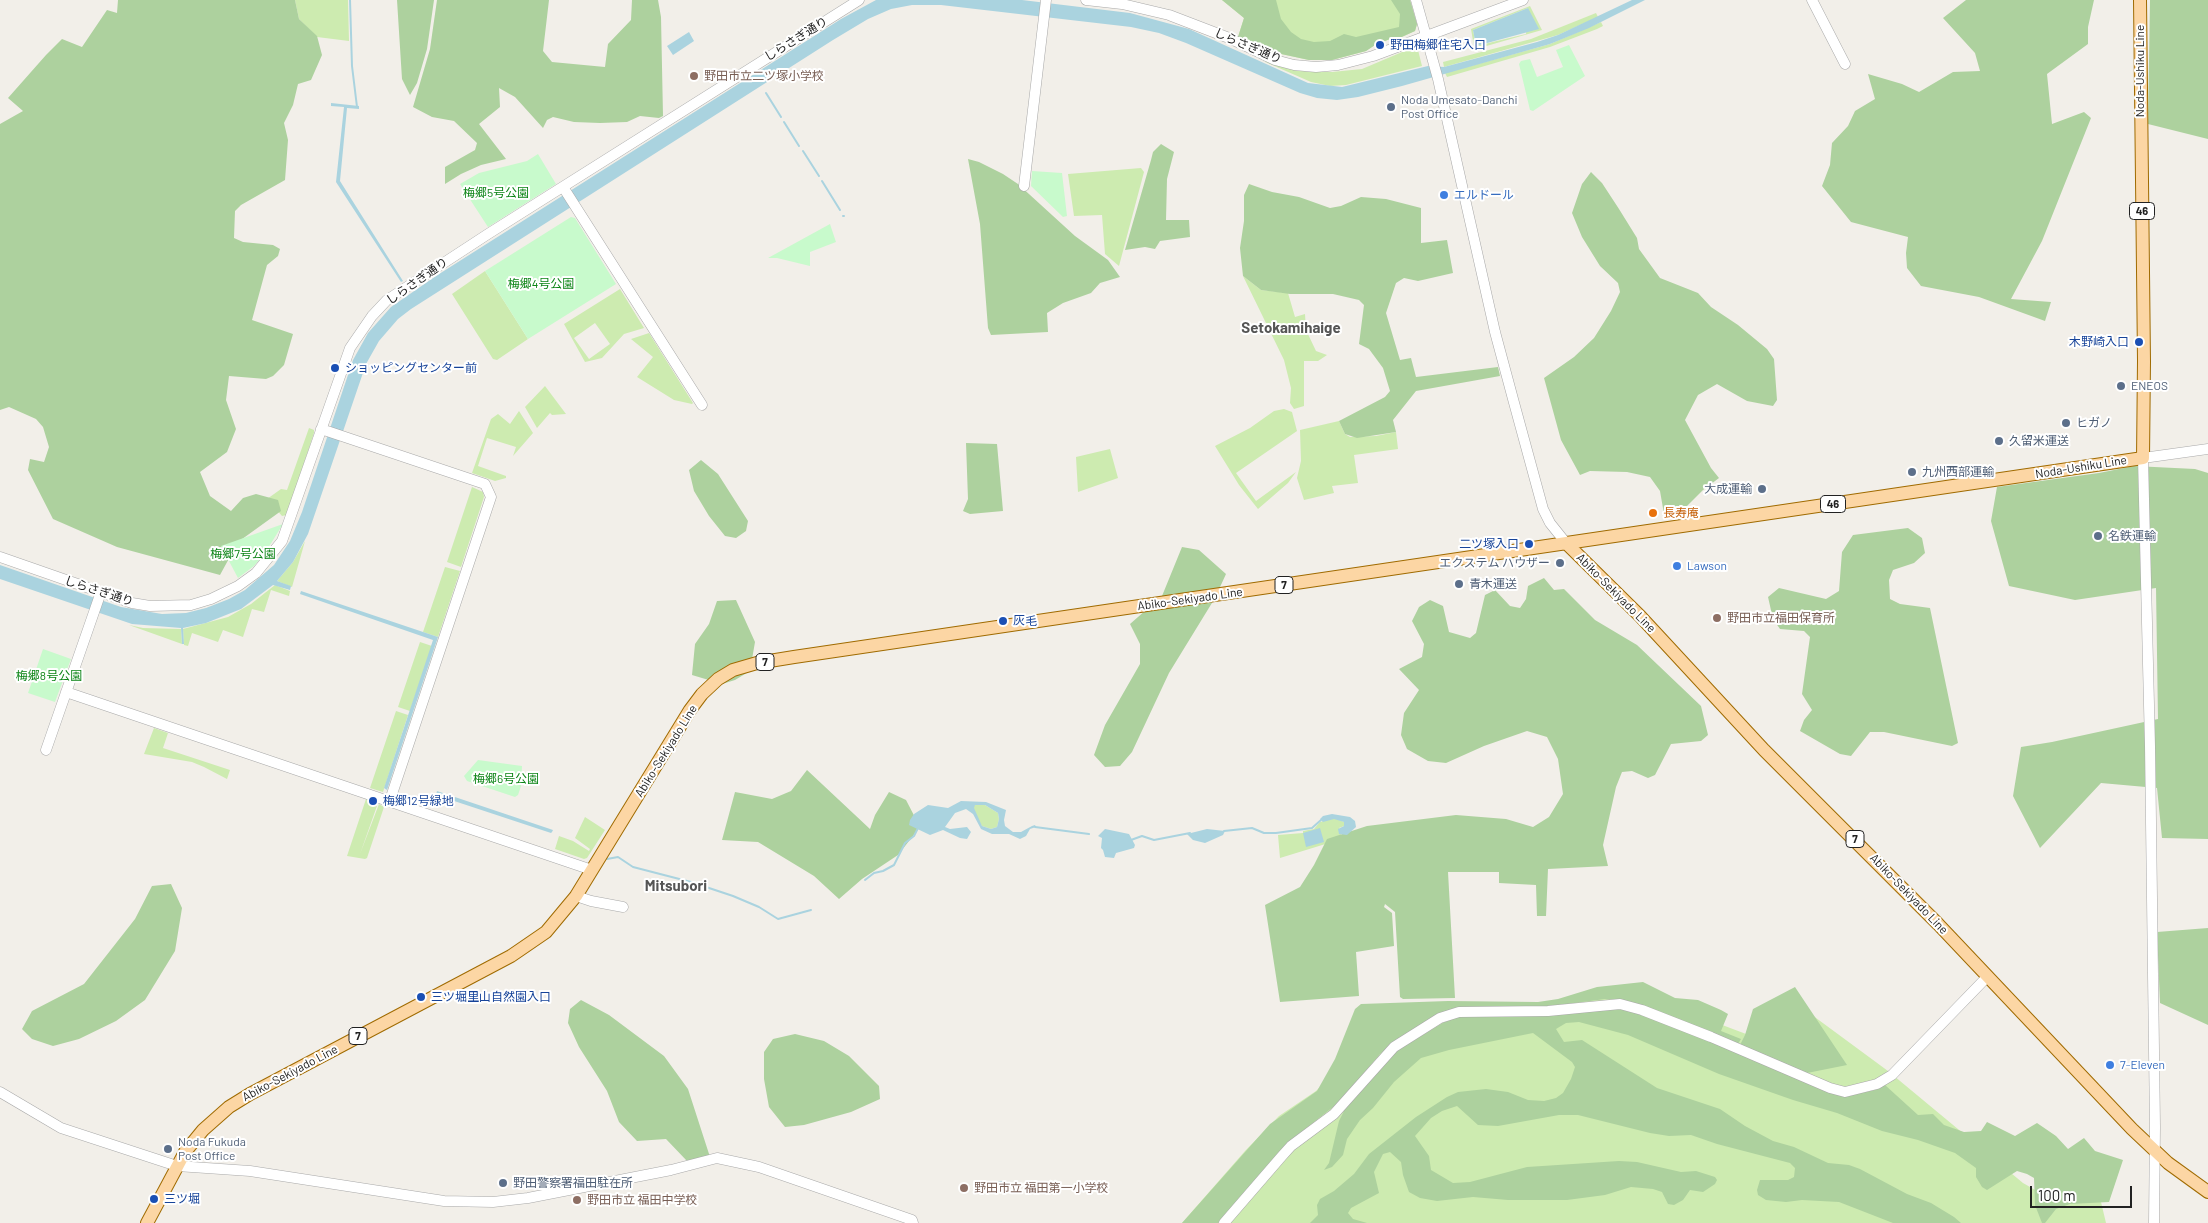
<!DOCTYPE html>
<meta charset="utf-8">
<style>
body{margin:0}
#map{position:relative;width:2208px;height:1223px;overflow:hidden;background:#f2efe9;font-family:Barlow,sans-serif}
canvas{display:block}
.scale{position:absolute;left:2030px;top:1186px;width:102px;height:22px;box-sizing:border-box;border:2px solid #222;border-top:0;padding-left:6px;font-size:15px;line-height:18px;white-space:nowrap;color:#222;-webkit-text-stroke:4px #fff;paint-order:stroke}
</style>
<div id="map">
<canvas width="2208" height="1223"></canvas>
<div class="scale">100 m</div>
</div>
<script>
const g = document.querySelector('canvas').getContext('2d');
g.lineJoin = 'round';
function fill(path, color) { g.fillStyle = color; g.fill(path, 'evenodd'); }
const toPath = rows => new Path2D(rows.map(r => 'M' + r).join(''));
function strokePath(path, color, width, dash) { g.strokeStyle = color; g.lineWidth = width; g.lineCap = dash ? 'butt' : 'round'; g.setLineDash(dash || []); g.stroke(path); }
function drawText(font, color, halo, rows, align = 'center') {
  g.font = font + ' Barlow,"Noto Sans JP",sans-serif'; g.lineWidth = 4; g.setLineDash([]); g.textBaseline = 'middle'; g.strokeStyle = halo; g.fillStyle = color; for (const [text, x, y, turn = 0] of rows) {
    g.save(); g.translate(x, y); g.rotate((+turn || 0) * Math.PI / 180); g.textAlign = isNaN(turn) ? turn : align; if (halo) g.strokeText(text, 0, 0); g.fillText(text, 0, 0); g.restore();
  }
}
fill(toPath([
 [295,0,348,0,349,41,317,37,299,19],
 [1222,0,1410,0,1417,24,1415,31,1395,40,1390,39,1375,45,1366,51,1332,60,1309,60,1272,52,1238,37,1244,18],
 [1530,6,1542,30,1476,49,1474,47,1471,29],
 [1528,8,1526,34,1476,46,1473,30],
 [1596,13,1598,17,1558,35,1444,67,1443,62,1531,39],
 [1601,22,1603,26,1597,29,1550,47,1447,77,1445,73,1550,44],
 [1414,47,1418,50,1422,66,1346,85,1330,86,1311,82,1263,61,1298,71,1332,72,1362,69],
 [1141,168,1144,172,1119,266,1105,254,1102,215,1074,216,1068,174],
 [485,271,528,339,497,360,493,359,452,294],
 [1243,276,1261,290,1288,293,1295,317,1305,314,1306,330,1316,351,1327,355,1318,361,1304,361,1304,406,1294,409,1290,403,1291,388,1284,360],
 [620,289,644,328,624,334,602,358,585,362,564,324],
 [595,323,610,344,589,359,574,338],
 [649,333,693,403,692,404,674,400,637,377,653,357,631,339],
 [545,386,566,414,552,415,550,413,537,428,525,407],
 [1284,409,1292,412,1297,431,1236,473,1256,501,1296,472,1288,483,1258,509,1239,485,1215,446,1250,428,1274,411],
 [519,411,533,433,513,456,516,447,487,438,478,466,506,476,506,478,495,481,472,473,491,419,498,414,510,424],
 [1339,421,1345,434,1350,437,1376,436,1396,432,1398,449,1354,455,1358,483,1332,486,1334,493,1304,500,1297,478,1301,461,1300,430],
 [309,428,314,430,314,433,287,515,282,516,267,499,281,489,287,490],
 [1110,449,1118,478,1078,492,1076,457],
 [472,487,483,492,484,497,461,567,447,562],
 [305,541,292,587,277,581,293,562],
 [445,567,460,571,438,637,423,632],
 [275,585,290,591,289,596,271,590,264,612,252,609,243,637,223,630,218,642,192,633,188,646,184,645,183,629,228,617,251,604],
 [129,625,143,628,181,629,182,644],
 [420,642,432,646,410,711,398,707],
 [396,711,408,715,383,792,370,788],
 [154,728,168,733,163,748,230,770,227,779,204,767,192,762,144,754],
 [366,799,378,803,360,854,379,804,384,807,367,858,365,859,347,856],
 [975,805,985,805,998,813,999,819,997,827,991,829,982,826,976,816,973,806],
 [585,817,605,830,587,858,584,859,555,849,559,836,573,841,589,851,590,849,575,838],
 [1331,819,1337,819,1344,822,1344,826,1339,828,1341,835,1345,838,1280,858,1278,835,1303,833,1303,831,1314,829,1320,822],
 [1608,995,1672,1006,1754,1037,1793,1001,1888,1071,2023,1183,2044,1195,2101,1202,2106,1223,1182,1223,1245,1151,1279,1116,1316,1091,1320,1087,1457,1008,1541,1006]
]), '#cdebb0');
fill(toPath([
 [118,0,295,0,299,19,317,36,322,55,311,80,298,84,293,105,284,123,288,140,285,180,241,205,235,211,234,238,243,242,273,245,280,249,278,256,267,265,252,320,293,334,284,365,273,376,266,379,229,376,226,400,236,429,227,452,200,472,210,496,231,511,243,498,256,494,278,500,281,511,238,542,220,575,117,547,53,519,28,470,30,459,44,462,49,447,43,427,36,419,9,407,0,410,0,124,23,111,8,98,46,55,62,39,82,47,107,10,117,13],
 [397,0,434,0,427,49,417,83,410,95,402,79],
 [437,0,549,0,543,51,552,62,605,67,608,44,631,20,632,0,658,0,661,17,663,116,659,118,640,116,627,122,600,123,574,122,553,117,547,120,543,128,515,97,499,88,500,107,479,124,506,159,481,165,461,174,445,184,445,167,475,150,477,143,454,121,432,117,413,107,430,49],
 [1222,0,1276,0,1281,19,1291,32,1301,39,1314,42,1330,41,1344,34,1356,37,1399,27,1400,14,1391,0,1410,0,1417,24,1415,31,1395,40,1390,39,1375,45,1366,51,1332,60,1309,60,1272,52,1238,37,1244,18],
 [1966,0,2094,0,2088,27,2088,44,2047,74,2052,124,2084,112,2091,118,2042,241,2011,299,2051,302,2045,321,1979,297,1921,286,1907,268,1906,253,1908,237,1851,222,1822,186,1830,165,1832,143,1848,126,1855,111,1875,99,1868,74,1902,84,1919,92,1953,72,1980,71,1975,53,1943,18],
 [2150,0,2208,0,2208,139,2148,124],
 [1161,144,1174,152,1167,179,1166,220,1189,220,1190,237,1160,241,1155,249,1145,247,1125,250,1151,160,1153,152],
 [968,159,979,162,1003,174,1018,184,1075,236,1108,260,1120,277,1100,283,1091,293,1063,303,1047,313,1048,332,991,335,988,328,980,224],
 [1591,172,1602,183,1619,209,1637,238,1639,249,1660,278,1698,293,1711,307,1738,325,1767,349,1774,359,1777,400,1773,406,1747,401,1717,384,1698,395,1685,420,1711,468,1719,478,1703,490,1684,509,1664,514,1660,491,1650,477,1627,472,1590,471,1580,475,1561,440,1544,378,1574,357,1594,338,1611,311,1620,292,1618,283,1600,266,1582,237,1572,213,1582,184],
 [1249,184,1272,192,1299,197,1330,208,1341,206,1361,197,1386,199,1421,208,1421,243,1447,240,1453,273,1418,281,1404,278,1396,283,1386,313,1400,360,1411,358,1416,377,1498,367,1500,376,1416,391,1393,420,1396,432,1357,438,1345,434,1339,421,1385,397,1390,391,1383,368,1369,349,1359,344,1364,305,1359,300,1333,294,1290,294,1261,290,1243,276,1240,248,1244,221,1244,195],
 [966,443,997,444,1003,511,970,514,963,511,968,499],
 [701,460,718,474,748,521,746,531,736,538,725,536,709,516,694,491,689,470],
 [2134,466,2195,469,2208,473,2208,839,2162,838,2157,788,2101,783,2040,848,2013,796,2021,747,2052,742,2158,719,2156,588,2075,600,2009,586,1991,521,1997,487,2099,473],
 [1908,528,1922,538,1925,553,1914,563,1893,570,1889,580,1890,599,1900,604,1930,608,1958,743,1952,746,1884,732,1870,732,1851,756,1840,754,1800,731,1804,720,1812,710,1802,694,1810,637,1804,631,1780,629,1773,619,1768,597,1779,588,1826,599,1839,591,1842,552,1853,535],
 [1182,547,1199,550,1226,574,1215,598,1169,673,1132,752,1120,766,1105,767,1094,755,1105,725,1140,664,1140,644,1130,624,1162,596],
 [1544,578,1554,590,1564,589,1595,620,1637,645,1701,706,1708,735,1701,741,1671,744,1655,775,1648,778,1632,771,1622,772,1616,787,1603,845,1608,866,1548,869,1546,916,1537,916,1536,885,1499,883,1499,872,1448,872,1455,998,1403,999,1400,997,1395,912,1385,904,1384,907,1392,913,1394,946,1356,952,1359,996,1280,1002,1265,905,1300,887,1314,865,1327,839,1367,826,1456,815,1506,819,1533,827,1549,817,1563,794,1558,759,1547,737,1527,731,1484,746,1446,763,1428,761,1407,749,1401,735,1404,713,1419,690,1399,669,1422,657,1424,644,1412,621,1419,607,1430,600,1443,606,1449,632,1470,638,1476,633,1485,595,1495,590,1510,606,1520,608,1526,599,1528,586],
 [736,600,755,642,750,671,735,680,722,684,692,675,695,644,709,624,717,601],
 [807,770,870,829,875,815,889,792,906,800,920,827,898,855,862,879,839,899,814,876,758,842,722,840,735,792,772,799,791,791],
 [171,884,182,908,175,951,145,1000,116,1021,79,1039,53,1046,32,1039,22,1029,32,1011,84,984,135,919,152,886],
 [2208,928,2208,1025,2160,1003,2157,932],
 [1643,982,1675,998,1698,1000,1721,1010,1728,1014,1721,1031,1741,1039,1738,1044,1656,1010,1624,1000,1605,999,1552,1006,1457,1008,1392,1044,1380,1054,1338,1103,1285,1145,1218,1223,1182,1223,1270,1124,1317,1091,1335,1059,1355,1009,1361,1004,1448,1001,1538,1002,1558,999,1597,987],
 [1795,987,1847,1065,1807,1073,1740,1045,1745,1035,1753,1009],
 [581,1000,609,1015,664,1056,688,1089,710,1157,687,1161,666,1139,637,1141,619,1122,607,1091,579,1047,568,1023,570,1009],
 [1619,1008,1641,1013,1852,1095,1875,1090,1885,1085,1918,1115,1933,1114,1944,1125,1964,1132,1981,1131,1987,1122,2015,1136,2037,1123,2056,1136,2068,1149,2084,1138,2095,1151,2123,1160,2109,1202,2070,1204,2056,1209,2045,1223,2042,1223,2035,1205,2034,1178,2027,1174,2017,1171,1987,1190,1982,1187,1976,1177,1976,1168,1955,1153,1918,1140,1882,1131,1837,1113,1793,1100,1719,1074,1628,1035,1579,1022,1566,1023,1556,1029,1564,1042,1582,1040,1657,1088,1720,1109,1745,1126,1773,1141,1794,1147,1828,1163,1849,1165,1860,1169,1907,1194,1931,1203,1954,1217,1961,1223,1893,1223,1839,1202,1802,1200,1786,1202,1766,1200,1758,1195,1757,1190,1760,1180,1788,1180,1794,1177,1795,1168,1790,1163,1717,1144,1691,1135,1669,1136,1650,1133,1578,1115,1559,1115,1498,1126,1478,1125,1457,1106,1442,1111,1431,1118,1415,1136,1429,1156,1431,1170,1453,1183,1470,1182,1527,1167,1619,1161,1637,1162,1681,1172,1696,1171,1715,1177,1717,1180,1715,1184,1703,1192,1690,1190,1683,1200,1674,1205,1668,1204,1662,1192,1653,1189,1631,1187,1605,1195,1567,1200,1508,1200,1473,1197,1437,1201,1420,1198,1409,1192,1403,1175,1401,1162,1390,1152,1383,1154,1374,1172,1379,1193,1351,1208,1348,1213,1353,1219,1367,1223,1310,1223,1318,1215,1317,1205,1320,1199,1334,1191,1354,1174,1369,1154,1416,1117,1447,1097,1458,1092,1486,1089,1508,1092,1528,1100,1544,1101,1556,1098,1563,1093,1571,1079,1575,1067,1572,1062,1533,1033,1449,1050,1421,1058,1394,1082,1373,1108,1360,1120,1347,1139,1343,1155,1332,1167,1324,1170,1329,1163,1339,1121,1347,1105,1375,1072,1398,1050,1446,1021,1458,1017],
 [795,1034,824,1041,849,1056,879,1086,880,1099,851,1112,804,1125,785,1127,769,1107,764,1079,764,1052,773,1039]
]), '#add19e');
fill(toPath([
 [1569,45,1585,76,1533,111,1530,110,1519,64,1521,61,1530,59,1537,77,1563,67,1556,50],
 [538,154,556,184,488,227,460,184,479,173,527,161],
 [1032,171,1062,173,1067,216,1063,217,1031,186],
 [571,217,575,218,616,284,528,339,485,271],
 [830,224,836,242,810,252,810,266,777,258,768,258],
 [283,524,265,553,254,566,238,578,221,546],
 [43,649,71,659,55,702,28,693],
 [478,760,522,766,521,786,518,795,515,797,467,781,464,776]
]), '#c8facc');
fill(toPath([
 [876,0,1022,0,1130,13,1189,29,1308,83,1342,87,1428,66,1444,67,1537,42,1558,35,1632,0,1645,0,1589,28,1550,44,1402,86,1358,97,1337,100,1317,98,1300,93,1186,43,1159,33,1131,27,941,5,912,5,891,9,868,19,833,40,411,309,398,319,379,341,366,364,308,534,293,562,277,581,291,586,290,590,273,585,241,609,206,623,183,628,184,644,182,644,181,628,132,624,0,579,0,565,121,607,162,614,186,613,206,608,229,599,245,590,274,565,290,541,302,512,353,360,368,333,391,307,436,276,841,19],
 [1528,8,1539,29,1476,46,1473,30],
 [689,32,694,41,673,55,667,46],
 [331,103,359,106,359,109,347,108,340,181,403,281,401,282,336,182,344,107,331,106],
 [301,591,438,637,387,790,384,788,433,640,300,594],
 [437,791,553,830,552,832,551,833,436,795],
 [961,801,986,802,1006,810,1004,820,1005,826,1013,832,1021,832,1032,826,1035,825,1036,827,1030,829,1026,836,1020,839,1009,834,992,834,981,829,973,814,966,809,955,813,945,827,950,829,967,827,971,832,967,839,960,838,943,830,930,835,909,825,910,820,914,814,928,805,948,808],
 [975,805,985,805,998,813,999,819,997,827,991,829,982,826,974,808],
 [1332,814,1350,817,1355,821,1356,827,1347,835,1339,834,1338,829,1344,826,1344,822,1334,819,1323,822,1320,819,1323,816],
 [1320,828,1324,842,1306,847,1303,833],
 [1105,829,1129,834,1135,845,1134,848,1116,853,1114,858,1105,857,1103,850,1101,848,1102,838,1098,836],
 [1207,829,1225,831,1223,835,1205,843,1193,840,1187,834],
 [1006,1181,1007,1191,981,1192,981,1182]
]), '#aad3df');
strokePath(toPath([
 [350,0,352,66,357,107],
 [766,93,781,117],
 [784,122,799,146],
 [803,151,819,176],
 [822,181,840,210],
 [843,216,844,216],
 [1035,827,1089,834],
 [1224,831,1252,828,1264,833,1276,833,1312,828,1321,820],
 [1131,840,1142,836,1154,840,1190,833],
 [607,859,618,857,633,867,691,882,733,896,759,907,778,919,811,910],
 [865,880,874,873,883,871,894,865,905,843,914,836,918,828]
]), '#aad3df', 2);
const minor = toPath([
 [1086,0,1122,4,1169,15,1229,38,1275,60,1294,65,1316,67,1338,65,1373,56,1523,0],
 [1416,0,1438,79,1495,332,1513,399,1543,509,1550,523,1566,543],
 [1812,0,1845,64],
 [1024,186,1046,0],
 [563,187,702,405],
 [321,429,485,484,491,497,390,800],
 [0,557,132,603,150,606,191,605,211,599,238,586,256,573,282,541,350,348,372,316,387,300,488,234,859,0],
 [66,692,592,870],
 [46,750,101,592],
 [576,896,591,901,623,907],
 [0,1092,61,1128,177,1166,250,1171,444,1201,493,1202,528,1198,671,1170,717,1158,759,1167,912,1220,913,1223],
 [1224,1223,1282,1156,1291,1146,1334,1114,1394,1047,1440,1018,1459,1012,1548,1011,1620,1004,1642,1010,1711,1037,1830,1088,1845,1092,1877,1084,1892,1075,1987,977],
 [2154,1223,2155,1127,2150,746,2143,458,2208,449]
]);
const major = toPath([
 [1566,543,1640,616,1764,750,1938,924,2132,1129,2168,1163,2208,1192],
 [147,1223,185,1152,203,1130,229,1107,250,1094,511,956,546,932,576,896,690,710,702,694,718,679,733,670,757,663,794,657,2143,458,2144,361,2140,0]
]);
strokePath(minor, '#a9a9a9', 11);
strokePath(major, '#a06b00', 14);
strokePath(minor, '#fff', 10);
strokePath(major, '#fcd6a4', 12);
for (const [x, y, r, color] of [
 [1380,45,5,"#1a4fb4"],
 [694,76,5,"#8d6e63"],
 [1391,107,5,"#5c6f8a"],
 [1444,195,5,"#3f7fe0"],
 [2139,342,5,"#1a4fb4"],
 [335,368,5,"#1a4fb4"],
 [2121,386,5,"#5c6f8a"],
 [2066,423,5,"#5c6f8a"],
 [1999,441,5,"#5c6f8a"],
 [1912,472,5,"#5c6f8a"],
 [1762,489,5,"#5c6f8a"],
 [1653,513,5,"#e8710a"],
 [2098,536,5,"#5c6f8a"],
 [1529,544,5,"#1a4fb4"],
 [1560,563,5,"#5c6f8a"],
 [1677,566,5,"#3f7fe0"],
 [1459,584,5,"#5c6f8a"],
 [1717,618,5,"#8d6e63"],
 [1003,621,5,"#1a4fb4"],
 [373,801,5,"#1a4fb4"],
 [421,997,5,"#1a4fb4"],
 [2110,1065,5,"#3f7fe0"],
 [168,1149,5,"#5c6f8a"],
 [503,1183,5,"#5c6f8a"],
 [964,1188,5,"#8d6e63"],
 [154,1199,5,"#1a4fb4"],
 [577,1200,5,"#8d6e63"]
]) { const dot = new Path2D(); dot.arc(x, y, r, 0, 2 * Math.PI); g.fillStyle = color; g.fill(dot); strokePath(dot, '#fff', 2); }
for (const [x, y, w] of [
 [2142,211,25],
 [1833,504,25],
 [1284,585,18],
 [765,662,18],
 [1855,839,18],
 [358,1036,18]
]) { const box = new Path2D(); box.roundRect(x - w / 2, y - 8.5, w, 17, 4); g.fillStyle = '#fff'; g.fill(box); strokePath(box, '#222', 1); }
drawText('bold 11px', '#222', null, [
 ["46",2142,211],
 ["46",1833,504],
 ["7",1284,585],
 ["7",765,662],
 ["7",1855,839],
 ["7",358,1036]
]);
drawText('12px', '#222', '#fff', [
 ["しらさぎ通り",796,39,-32],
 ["しらさぎ通り",1248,46,23],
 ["Noda-Ushiku Line",2140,71,-90],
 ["しらさぎ通り",417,281,-35],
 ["Noda-Ushiku Line",2081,467,-9],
 ["しらさぎ通り",99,591,18],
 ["Abiko-Sekiyado Line",1616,593,45],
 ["Abiko-Sekiyado Line",1190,599,-8],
 ["Abiko-Sekiyado Line",666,751,-58],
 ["Abiko-Sekiyado Line",1909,894,46],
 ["Abiko-Sekiyado Line",290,1073,-28]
]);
drawText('12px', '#164399', '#fff', [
 ["野田梅郷住宅入口",1390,45],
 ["木野崎入口",2129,342,"right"],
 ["ショッピングセンター前",345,368],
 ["二ツ塚入口",1519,544,"right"],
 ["灰毛",1013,621],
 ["梅郷12号緑地",383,801],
 ["三ツ堀里山自然園入口",431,997],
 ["三ツ堀",164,1199]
], 'left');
drawText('12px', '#785e54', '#fff', [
 ["野田市立二ツ塚小学校",704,76],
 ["野田市立福田保育所",1727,618],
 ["野田市立 福田第一小学校",974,1188],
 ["野田市立 福田中学校",587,1200]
], 'left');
drawText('12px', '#4e5e75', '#fff', [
 ["Noda Umesato-Danchi",1401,100],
 ["Post Office",1401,114],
 ["ENEOS",2131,386],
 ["ヒガノ",2076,423],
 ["久留米運送",2009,441],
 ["九州西部運輸",1922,472],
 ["大成運輸",1752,489,"right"],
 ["名鉄運輸",2108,536],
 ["エクステム ハウザー",1550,563,"right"],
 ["青木運送",1469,584],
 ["Noda Fukuda",178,1142],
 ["Post Office",178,1156],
 ["野田警察署福田駐在所",513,1183]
], 'left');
drawText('12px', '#0c8416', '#fff', [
 ["梅郷5号公園",496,193],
 ["梅郷4号公園",541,284],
 ["梅郷7号公園",243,554],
 ["梅郷8号公園",49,676],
 ["梅郷6号公園",506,779]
]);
drawText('12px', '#366cbe', '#fff', [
 ["エルドール",1454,195],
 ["Lawson",1687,566],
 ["7-Eleven",2120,1065]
], 'left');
drawText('12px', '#c56008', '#fff', [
 ["長寿庵",1663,513]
], 'left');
drawText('bold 15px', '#555', '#fff', [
 ["Setokamihaige",1291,328],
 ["Mitsubori",676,886]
]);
</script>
